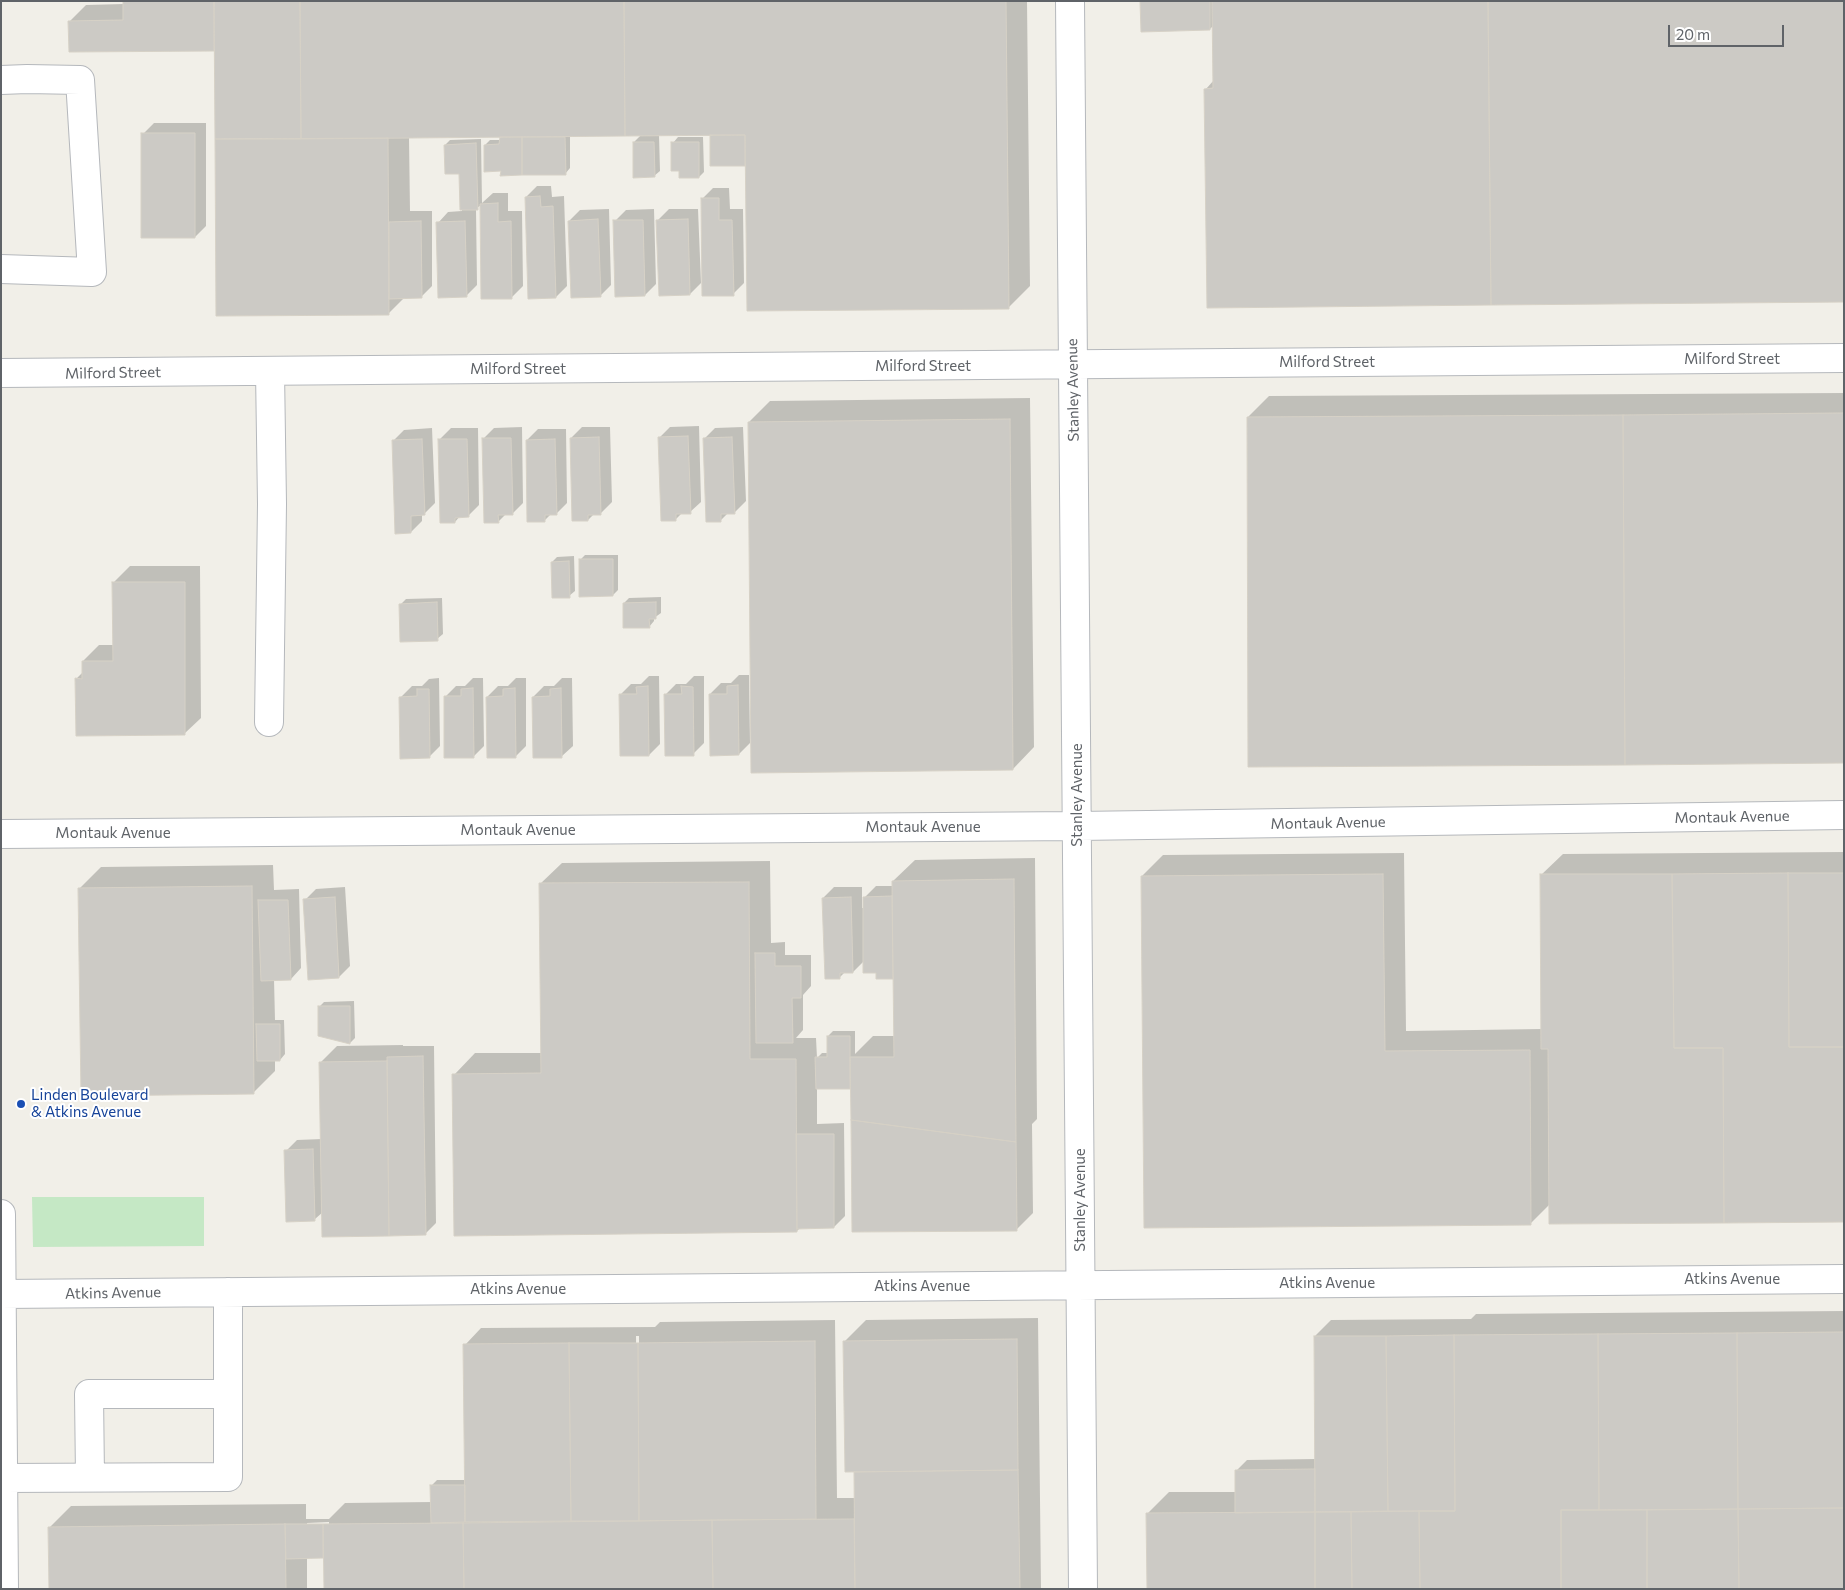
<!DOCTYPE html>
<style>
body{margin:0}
#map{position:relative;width:1845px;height:1590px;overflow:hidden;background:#f1efe8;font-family:Commissioner,sans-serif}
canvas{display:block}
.frame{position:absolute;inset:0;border:2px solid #5f6368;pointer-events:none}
.scale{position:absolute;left:1668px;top:25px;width:116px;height:22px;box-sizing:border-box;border:2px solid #5f6368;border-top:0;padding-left:6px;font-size:15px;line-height:18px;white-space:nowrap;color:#5f6368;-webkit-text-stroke:4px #fff;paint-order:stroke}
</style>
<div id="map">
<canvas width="1845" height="1590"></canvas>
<div class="frame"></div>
<div class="scale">20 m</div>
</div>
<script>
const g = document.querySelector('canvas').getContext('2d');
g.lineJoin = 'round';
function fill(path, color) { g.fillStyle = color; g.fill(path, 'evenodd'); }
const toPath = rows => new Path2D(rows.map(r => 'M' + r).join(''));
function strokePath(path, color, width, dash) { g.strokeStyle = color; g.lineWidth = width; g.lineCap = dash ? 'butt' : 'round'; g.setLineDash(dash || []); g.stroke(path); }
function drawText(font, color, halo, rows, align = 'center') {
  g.font = font + ' Commissioner,sans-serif'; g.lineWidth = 4; g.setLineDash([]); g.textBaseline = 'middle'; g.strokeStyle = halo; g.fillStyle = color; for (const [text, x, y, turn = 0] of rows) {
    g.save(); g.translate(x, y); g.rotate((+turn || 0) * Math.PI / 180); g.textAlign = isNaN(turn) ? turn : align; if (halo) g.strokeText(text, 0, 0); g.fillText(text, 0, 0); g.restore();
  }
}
fill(toPath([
 [32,1197,204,1197,204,1246,33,1247]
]), '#c5e8c5');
fill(toPath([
 [124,1,1027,1,1030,286,1008,308,747,163,745,164,711,134,659,135,660,171,654,176,634,142,641,135,570,135,570,168,565,174,502,170,485,145,490,140,501,140,501,136,409,137,410,211,432,211,432,286,421,297,405,297,389,313,215,49,70,50,70,21,86,5,124,4],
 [1141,1,1844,1,1206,89,1214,80,1214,25,1210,29],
 [154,123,206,123,206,226,195,237,143,134],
 [678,137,703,137,704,172,699,177,680,170,673,143],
 [481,139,482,203,493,193,508,193,508,211,522,211,523,286,512,297,482,204,476,209,477,285,466,296,438,223,448,212,462,211,461,173,445,145,450,140],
 [537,186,551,186,552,197,564,196,567,286,556,297,526,197],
 [713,188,729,188,730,209,743,209,744,283,733,294,702,199],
 [609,209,611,285,600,296,569,221,580,210],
 [654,209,656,284,645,295,615,221,626,210],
 [669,209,698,209,701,283,690,294,658,220],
 [1844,393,1844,762,1248,417,1269,396],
 [1030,398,1034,747,1013,769,749,422,770,401],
 [699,426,701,502,690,512,682,513,676,519,659,438,670,427],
 [522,427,523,503,512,514,506,514,498,522,483,439,494,428],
 [582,427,610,427,612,502,601,513,594,514,588,520,571,438],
 [743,427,746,501,735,512,728,513,721,520,704,439,715,428],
 [432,428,435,503,424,514,422,514,422,521,411,532,393,441,404,430],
 [451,428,478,428,479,505,468,516,460,516,455,522,440,439],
 [538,429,566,429,567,503,556,514,551,514,545,520,527,440],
 [585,555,618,555,618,590,613,595,580,560],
 [574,556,575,591,569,596,552,562,557,557],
 [130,566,200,566,201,718,184,734,76,679,83,672,83,661,99,645,114,645,113,583],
 [661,597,661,613,654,618,654,621,649,627,624,603,629,598],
 [442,598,443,634,437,639,401,604,406,599],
 [739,675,749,675,750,743,739,754,710,694,721,683,731,683],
 [649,676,659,676,660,744,649,755,620,695,631,684,641,684],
 [694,676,704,676,704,743,693,754,665,695,676,684,686,684],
 [439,678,440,746,429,757,401,697,412,686,422,686,429,679],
 [473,678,483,678,484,746,473,757,445,697,456,686,465,686],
 [516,678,526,678,526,746,515,757,487,697,498,686,508,686],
 [562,678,572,678,573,746,562,756,533,697,544,686,554,686],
 [1844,852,1844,1221,1550,1204,1531,1223,1142,876,1163,855,1404,853,1406,1031,1542,1029,1541,875,1563,854],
 [1035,858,1037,1119,1032,1124,1033,1213,1016,1230,852,1087,817,1088,817,1124,844,1123,845,1216,834,1227,801,1227,797,1231,454,1075,475,1053,542,1053,540,884,562,863,770,861,771,943,785,942,785,955,811,955,811,986,803,995,803,1030,796,1038,816,1038,817,1058,822,1053,828,1053,828,1036,833,1031,855,1031,855,1054,873,1036,895,1036,894,976,892,978,877,972,865,960,853,972,845,972,839,978,823,898,834,887,862,887,862,908,865,908,865,897,876,886,893,886,893,881,915,860],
 [273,865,274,890,299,889,301,968,291,979,274,979,275,1020,284,1020,285,1054,280,1060,275,1060,275,1071,254,1092,80,888,101,867],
 [345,887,350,966,339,977,305,900,316,889],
 [354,1001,355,1038,350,1043,319,1035,319,1007,324,1002],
 [403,1045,403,1046,434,1046,436,1223,425,1234,323,1236,323,1212,315,1219,286,1151,297,1140,322,1139,321,1062,337,1046],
 [1844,1311,1844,1589,1148,1513,1169,1492,1236,1492,1236,1471,1247,1460,1316,1459,1315,1336,1331,1320,1471,1319,1476,1314],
 [1038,1318,1041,1589,325,1589,324,1557,307,1557,307,1589,51,1589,50,1527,71,1506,306,1504,306,1519,329,1519,345,1503,432,1502,431,1486,437,1480,466,1480,465,1345,481,1328,655,1327,660,1322,835,1320,837,1498,855,1498,855,1471,845,1341,866,1320],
 [636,1336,639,1336,640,1500,638,1500],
 [329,1522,329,1525,307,1525,307,1523]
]), '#0003');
const building = toPath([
 [123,1,214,1,214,51,69,52,68,21,123,20,123,1],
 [214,1,300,1,301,139,215,139,214,1],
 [300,1,624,1,625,136,301,139,300,1],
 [624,1,1006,1,1009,309,747,311,745,135,625,136,624,1],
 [1140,1,1210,1,1210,30,1141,32,1140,1],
 [1212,1,1488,1,1491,305,1207,308,1204,89,1213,88,1212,1],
 [1488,1,1844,1,1844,302,1491,305,1488,1],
 [141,133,195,133,195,238,141,238,141,133],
 [710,135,745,135,745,166,710,166,710,135],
 [500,137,522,137,522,175,500,176,501,171,484,172,484,145,499,144,500,137],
 [522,137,565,137,566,175,522,175,522,137],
 [388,138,389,315,216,316,215,139,388,138],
 [633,142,654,142,655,177,633,178,633,142],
 [671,142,699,142,699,178,679,178,679,171,671,171,671,142],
 [476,143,478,210,460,210,459,174,445,174,444,145,476,143],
 [540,196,541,207,553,206,556,298,528,299,525,197,540,196],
 [701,198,719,198,719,220,732,220,734,296,702,296,701,198],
 [498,203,498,222,511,221,512,299,481,299,480,204,498,203],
 [598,219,601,297,571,298,568,221,598,219],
 [688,219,690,295,659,296,656,220,688,219],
 [613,220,643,220,645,296,615,297,613,220],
 [421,221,422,298,389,299,389,222,421,221],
 [465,221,467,297,438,298,436,222,465,221],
 [1844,413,1844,763,1625,765,1623,415,1844,413],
 [1623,415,1625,765,1248,767,1247,417,1623,415],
 [1010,419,1013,770,751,773,748,422,1010,419],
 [688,436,691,514,676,514,676,521,661,521,658,437,688,436],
 [599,437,601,515,588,515,588,521,572,521,570,438,599,437],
 [732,437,735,514,721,514,721,522,706,522,703,438,732,437],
 [482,438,511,438,513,515,498,515,499,523,484,523,482,438],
 [422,439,425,515,411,516,411,533,395,534,392,440,422,439],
 [438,439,467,439,469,517,455,518,455,523,440,523,438,439],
 [555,439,557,515,545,515,545,522,527,522,526,440,555,439],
 [579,559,613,559,613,596,579,597,579,559],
 [569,561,570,598,552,598,551,562,569,561],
 [112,582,185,582,185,735,76,736,75,678,82,679,82,661,113,661,112,582],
 [437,602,438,641,400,642,399,604,437,602],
 [656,602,656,619,649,619,650,628,623,628,623,603,656,602],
 [738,685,739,755,710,756,709,694,727,694,727,686,738,685],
 [648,686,649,756,620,756,619,694,637,694,636,687,648,686],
 [681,686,693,687,694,756,665,756,664,694,682,694,681,686],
 [473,688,474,758,444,758,444,696,461,696,461,689,473,688],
 [515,688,516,758,487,758,486,697,503,696,503,689,515,688],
 [561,688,562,758,533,758,532,697,550,696,550,689,561,688],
 [417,689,429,689,430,758,400,759,399,697,417,696,417,689],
 [1788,873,1789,1047,1844,1047,1844,1222,1724,1223,1723,1048,1674,1048,1672,874,1788,873],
 [1788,873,1844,873,1844,1047,1789,1047,1788,873],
 [1383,874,1385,1051,1530,1050,1531,1225,1144,1228,1141,876,1383,874],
 [1540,874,1672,874,1674,1048,1723,1048,1724,1223,1549,1224,1548,1049,1541,1049,1540,874],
 [1014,879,1016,1142,851,1120,850,1057,894,1057,892,881,1014,879],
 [749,882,750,1059,796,1059,797,1232,454,1236,452,1074,541,1073,539,883,749,882],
 [252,886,254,1094,81,1096,78,888,252,886],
 [892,896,893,979,876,979,876,973,863,973,863,897,892,896],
 [335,897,339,978,308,980,303,899,335,897],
 [851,897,853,973,840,973,840,979,825,979,822,898,851,897],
 [258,900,288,900,291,980,261,981,258,900],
 [755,953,775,953,775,966,801,966,801,998,792,998,793,1043,756,1043,755,953],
 [318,1006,350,1006,350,1044,318,1036,318,1006],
 [256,1024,280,1024,280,1061,257,1061,256,1024],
 [827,1036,850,1036,850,1089,816,1089,815,1057,827,1057,827,1036],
 [423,1056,426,1235,389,1236,387,1057,423,1056],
 [387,1061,389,1236,322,1237,319,1062,387,1061],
 [851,1120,1016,1142,1017,1231,852,1232,851,1120],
 [796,1134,834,1134,834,1228,797,1229,796,1134],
 [313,1149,315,1221,286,1222,284,1150,313,1149],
 [1844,1332,1844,1508,1738,1509,1737,1333,1844,1332],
 [1737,1333,1738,1509,1599,1510,1598,1334,1737,1333],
 [1598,1334,1599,1510,1561,1510,1561,1589,1420,1589,1419,1511,1455,1511,1454,1335,1598,1334],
 [1454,1335,1455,1511,1388,1511,1386,1336,1454,1335],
 [1314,1336,1386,1336,1388,1511,1315,1512,1314,1336],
 [1017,1339,1018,1470,845,1472,843,1341,1017,1339],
 [815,1341,816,1519,639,1521,638,1343,815,1341],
 [569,1343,571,1521,465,1522,463,1344,569,1343],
 [569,1343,638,1343,639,1521,571,1521,569,1343],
 [1315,1469,1315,1512,1235,1513,1235,1470,1315,1469],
 [1018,1470,1020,1589,855,1589,854,1472,1018,1470],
 [430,1485,465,1485,465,1522,431,1523,430,1485],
 [1844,1508,1844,1589,1739,1589,1738,1509,1844,1508],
 [1738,1509,1739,1589,1647,1589,1647,1510,1738,1509],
 [1561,1510,1647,1510,1647,1589,1561,1589,1561,1510],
 [1419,1511,1420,1589,1352,1589,1351,1512,1419,1511],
 [1315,1512,1351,1512,1352,1589,1315,1589,1315,1512],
 [1315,1512,1315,1589,1147,1589,1146,1513,1315,1512],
 [854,1519,855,1589,713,1589,712,1520,854,1519],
 [712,1520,713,1589,464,1589,463,1523,712,1520],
 [463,1523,464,1589,324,1589,323,1524,463,1523],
 [285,1524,323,1524,323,1558,286,1559,285,1524],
 [285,1524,286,1589,49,1589,48,1527,285,1524]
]);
fill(building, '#cccac5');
strokePath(building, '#d6d1c6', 1);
const minor = toPath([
 [1070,1,1083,1589],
 [1,80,27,79,80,80,92,272,1,269],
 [1,373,1844,358],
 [269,722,272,504,270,371],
 [1,834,1078,826,1844,815],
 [1,1214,4,1589],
 [1,1294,1844,1279],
 [90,1477,89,1394,228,1394],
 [3,1478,228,1477,228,1292]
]);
strokePath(minor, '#b5b8bc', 30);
strokePath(minor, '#fff', 28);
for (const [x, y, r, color] of [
 [21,1104,5,"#1a4fb4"]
]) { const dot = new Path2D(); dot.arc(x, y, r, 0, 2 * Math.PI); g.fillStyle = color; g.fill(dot); strokePath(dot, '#fff', 2); }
drawText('15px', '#5f6368', '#fff', [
 ["Milford Street",1732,359],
 ["Milford Street",1327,362],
 ["Milford Street",923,366],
 ["Milford Street",518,369],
 ["Milford Street",113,373,-1],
 ["Stanley Avenue",1073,390,-91],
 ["Stanley Avenue",1077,795,-90],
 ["Montauk Avenue",1732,817,-1],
 ["Montauk Avenue",1328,823,-1],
 ["Montauk Avenue",923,827],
 ["Montauk Avenue",518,830],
 ["Montauk Avenue",113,833],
 ["Stanley Avenue",1080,1200,-90],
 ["Atkins Avenue",1732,1279],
 ["Atkins Avenue",1327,1283],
 ["Atkins Avenue",922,1286],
 ["Atkins Avenue",518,1289],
 ["Atkins Avenue",113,1293,-1]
]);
drawText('15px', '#164399', '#fff', [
 ["Linden Boulevard",31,1095],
 ["& Atkins Avenue",31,1112]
], 'left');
</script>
